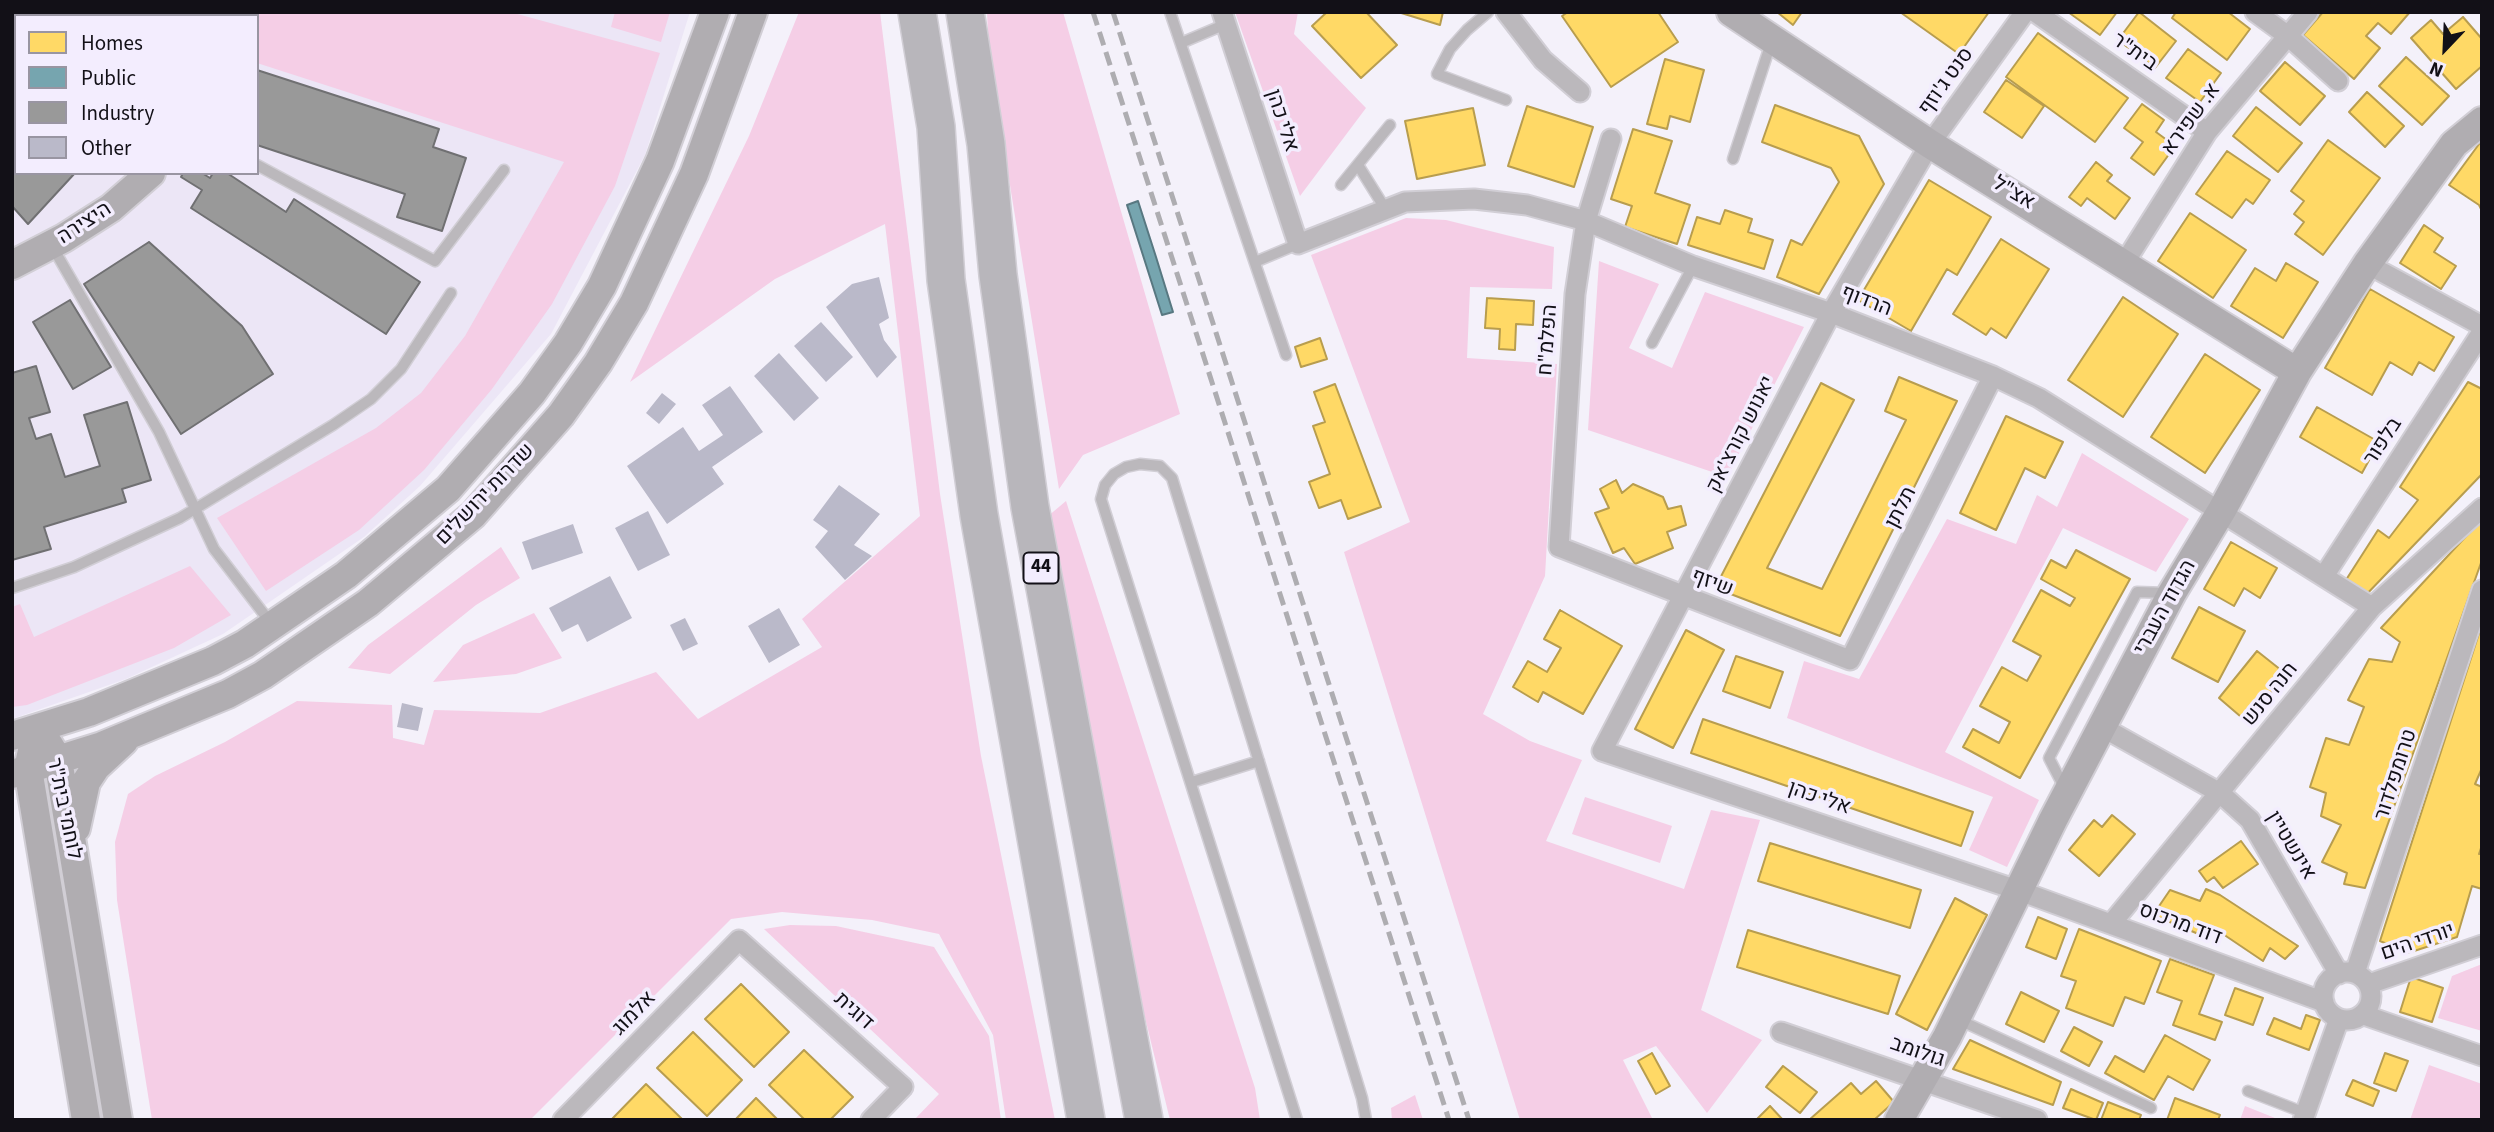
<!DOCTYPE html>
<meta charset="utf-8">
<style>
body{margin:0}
#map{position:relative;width:2494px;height:1132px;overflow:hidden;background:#f4f1fa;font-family:"Source Sans 3",sans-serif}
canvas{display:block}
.frame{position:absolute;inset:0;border:14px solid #121017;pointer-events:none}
.legend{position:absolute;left:14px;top:14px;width:245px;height:161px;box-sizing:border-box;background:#f3edfe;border:2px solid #9995a2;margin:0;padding:9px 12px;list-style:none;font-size:21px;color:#121017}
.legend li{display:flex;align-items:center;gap:14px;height:35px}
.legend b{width:35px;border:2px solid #9995a2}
.north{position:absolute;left:2410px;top:14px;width:70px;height:70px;-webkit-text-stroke:5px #f3edfe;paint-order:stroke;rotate:203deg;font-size:19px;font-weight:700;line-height:28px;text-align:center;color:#121017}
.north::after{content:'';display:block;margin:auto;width:24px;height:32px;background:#121017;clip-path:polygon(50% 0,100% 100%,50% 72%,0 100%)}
</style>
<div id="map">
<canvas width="2494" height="1132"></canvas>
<div class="frame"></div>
<ul class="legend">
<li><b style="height:19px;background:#ffd966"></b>Homes</li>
<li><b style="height:19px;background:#76a5af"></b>Public</li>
<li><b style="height:19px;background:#999"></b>Industry</li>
<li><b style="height:19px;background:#bab9c9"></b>Other</li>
</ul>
<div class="north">N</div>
</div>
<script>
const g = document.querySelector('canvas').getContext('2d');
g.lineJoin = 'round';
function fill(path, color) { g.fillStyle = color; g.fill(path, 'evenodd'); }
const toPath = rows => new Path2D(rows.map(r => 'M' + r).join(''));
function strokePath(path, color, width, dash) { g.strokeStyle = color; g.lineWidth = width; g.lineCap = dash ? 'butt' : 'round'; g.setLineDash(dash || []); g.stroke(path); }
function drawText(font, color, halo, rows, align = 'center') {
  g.font = font + ' "Source Sans 3",Heebo,sans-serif'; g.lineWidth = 7; g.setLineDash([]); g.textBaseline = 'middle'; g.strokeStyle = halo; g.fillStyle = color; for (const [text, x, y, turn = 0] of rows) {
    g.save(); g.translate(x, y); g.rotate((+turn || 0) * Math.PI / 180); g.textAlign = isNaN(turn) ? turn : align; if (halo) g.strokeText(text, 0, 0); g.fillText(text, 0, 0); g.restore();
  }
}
fill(toPath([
 [12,12,690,12,645,155,551,334,420,486,364,537,223,634,126,679,12,719],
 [16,16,257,16,257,173,16,173]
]), '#ece6f6');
fill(toPath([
 [249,12,510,12,660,53,615,186,552,304,492,389,424,470,359,530,266,591,217,518,376,428,421,393,465,336,564,162,257,63,257,16,248,16],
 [615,12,670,12,661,42,611,27],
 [799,12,880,12,940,494,981,756,1055,1120,1006,1120,993,1035,939,934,872,920,782,912,731,919,530,1120,152,1120,117,900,115,842,128,794,155,776,225,742,297,701,392,705,393,738,424,745,434,710,540,713,656,672,698,719,822,647,802,619,920,516,885,224,775,279,630,382,749,136],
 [987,12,1063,12,1180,414,1083,455,1059,489,989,55],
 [1235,12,1298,12,1294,34,1366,108,1300,196],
 [1406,218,1446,220,1554,247,1552,289,1470,287,1467,358,1557,364,1545,576,1483,714,1530,741,1582,760,1546,841,1684,889,1711,810,1760,820,1701,1010,1762,1040,1707,1113,1656,1046,1623,1060,1653,1120,1520,1120,1344,552,1410,522,1311,255],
 [1599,261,1659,284,1629,348,1672,368,1705,292,1804,327,1727,477,1588,430],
 [2082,453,2189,519,2156,572,2063,528,1945,752,2039,800,2007,867,1969,850,1993,797,1787,718,1804,661,1859,679,1947,519,2016,544,2037,495,2057,507],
 [1066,501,1255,1088,1260,1120,1170,1120,1121,919,1047,517],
 [501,547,520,578,476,605,390,674,348,668,368,645],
 [190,566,231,615,174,648,27,705,12,707,12,607,20,604,34,637],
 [534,613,562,658,516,674,433,682,463,645],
 [1585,797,1672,826,1660,863,1572,834],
 [790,925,836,926,934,947,989,1036,1001,1120,914,1120,939,1094,764,929],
 [2482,964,2482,1031,2438,1018,2452,976],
 [2429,1065,2482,1084,2482,1120,2410,1120],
 [1415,1095,1423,1120,1392,1120,1391,1108],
 [2245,1106,2280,1120,2240,1120]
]), '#f5cee6');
const homes = toPath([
 [1327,12,1366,12,1397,45,1361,78,1312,26,1327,12],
 [1398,12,1443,12,1440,25,1398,12],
 [1568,12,1658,12,1678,42,1611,87,1562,16,1568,12],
 [1777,12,1802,12,1793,25,1777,12],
 [1900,12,1989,12,1959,54,1900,12],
 [2068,12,2117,12,2100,35,2068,12],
 [2139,12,2176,41,2155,68,2118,40,2139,12],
 [2176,12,2228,12,2250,29,2227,60,2172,18,2176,12],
 [2323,12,2410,12,2391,34,2378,23,2366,36,2380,48,2354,79,2303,35,2323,12],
 [2463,17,2482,39,2482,66,2456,89,2411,38,2431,20,2443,34,2463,17],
 [2038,33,2128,98,2095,142,2006,77,2038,33],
 [2188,49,2221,73,2200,102,2166,78,2188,49],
 [2406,57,2449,96,2422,125,2379,86,2406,57],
 [1665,59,1704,70,1690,122,1670,116,1667,129,1647,124,1665,59],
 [2285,62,2325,96,2300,125,2260,91,2285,62],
 [2006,80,2044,106,2022,138,1984,112,2006,80],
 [2367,92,2404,126,2385,147,2349,112,2367,92],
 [2142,104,2164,120,2156,132,2175,146,2154,175,2131,158,2143,142,2124,128,2142,104],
 [1775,105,1859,136,1884,184,1819,294,1777,277,1791,240,1802,245,1839,182,1831,168,1762,142,1775,105],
 [1527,106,1593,127,1574,187,1508,166,1527,106],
 [2256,107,2302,143,2278,172,2233,136,2256,107],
 [1473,108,1485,165,1417,179,1405,121,1473,108],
 [1633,129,1672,141,1655,193,1690,205,1677,244,1625,227,1632,206,1611,199,1633,129],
 [2328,140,2380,178,2323,255,2295,234,2304,222,2294,214,2304,201,2291,191,2328,140],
 [2482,140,2482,211,2479,205,2449,185,2482,140],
 [2227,151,2270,180,2253,204,2246,199,2232,218,2196,194,2227,151],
 [2096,162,2112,175,2107,181,2130,198,2115,219,2087,198,2081,206,2069,197,2096,162],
 [1929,180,1991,217,1957,275,1947,269,1911,331,1858,300,1929,180],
 [1725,210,1752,219,1748,232,1773,240,1764,269,1688,245,1697,217,1720,224,1725,210],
 [2190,213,2246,250,2213,298,2158,261,2190,213],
 [2424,225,2443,238,2434,252,2456,266,2441,289,2400,263,2424,225],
 [2001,239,2049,269,2006,338,1991,328,1986,335,1953,314,2001,239],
 [2286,263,2318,282,2283,338,2231,306,2255,268,2276,281,2286,263],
 [2370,289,2454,337,2434,371,2419,362,2412,375,2390,362,2372,395,2325,368,2370,289],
 [2123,297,2178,334,2123,417,2068,380,2123,297],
 [1487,298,1534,301,1533,325,1516,324,1515,350,1499,349,1500,329,1485,328,1487,298],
 [1320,338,1327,359,1301,367,1295,347,1320,338],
 [2205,354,2260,390,2205,473,2151,437,2205,354],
 [1899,377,1957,401,1840,636,1715,588,1821,383,1854,400,1767,568,1822,589,1906,420,1885,411,1899,377],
 [2468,382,2482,389,2482,474,2363,598,2344,583,2378,530,2389,538,2418,500,2400,487,2468,382],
 [1335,384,1381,507,1348,519,1341,500,1319,508,1309,482,1330,474,1313,426,1325,422,1314,392,1335,384],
 [2317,407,2379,442,2362,473,2300,437,2317,407],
 [2006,416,2063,442,2045,478,2025,468,1996,530,1960,513,2006,416],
 [1616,480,1622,493,1633,484,1663,497,1668,509,1681,506,1686,525,1667,532,1673,548,1635,564,1624,548,1613,553,1595,513,1609,508,1600,489,1616,480],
 [2482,519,2482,560,2365,888,2344,884,2347,873,2322,862,2341,825,2321,816,2326,793,2310,787,2326,738,2349,745,2364,707,2348,700,2369,659,2392,662,2400,642,2381,628,2482,519],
 [2231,542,2277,568,2260,598,2244,588,2234,606,2204,589,2231,542],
 [2076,550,2130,579,2020,778,1963,747,1973,729,1999,743,2010,722,1980,706,2002,667,2027,681,2041,656,2013,641,2041,590,2070,606,2075,598,2041,579,2051,560,2066,568,2076,550],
 [2199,607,2245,631,2218,682,2172,658,2199,607],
 [1560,610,1622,646,1583,714,1543,692,1538,702,1513,687,1528,661,1547,672,1561,648,1544,639,1560,610],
 [2482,624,2482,768,2475,784,2482,787,2482,845,2479,854,2482,854,2482,889,2472,886,2457,937,2408,953,2380,941,2482,624],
 [1686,630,1724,650,1673,748,1635,729,1686,630],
 [2257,651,2286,674,2247,722,2219,698,2257,651],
 [1736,656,1783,672,1770,708,1723,691,1736,656],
 [1703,719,1973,812,1961,846,1691,753,1703,719],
 [2112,815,2135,834,2099,876,2069,850,2094,820,2102,827,2112,815],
 [2241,841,2258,864,2223,888,2214,877,2207,882,2199,871,2241,841],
 [1770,843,1921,890,1910,928,1758,881,1770,843],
 [2206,889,2220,895,2298,946,2285,959,2270,948,2263,961,2214,928,2208,938,2153,915,2170,890,2200,901,2206,889],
 [1955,898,1987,915,1927,1030,1896,1014,1955,898],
 [2038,917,2067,929,2056,959,2026,947,2038,917],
 [2079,929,2161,961,2144,1004,2125,997,2113,1026,2066,1008,2076,981,2061,976,2079,929],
 [1748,930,1900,976,1888,1014,1737,967,1748,930],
 [2170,959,2214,975,2199,1014,2222,1022,2215,1040,2173,1025,2182,1001,2157,992,2170,959],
 [2411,977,2443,988,2432,1022,2400,1012,2411,977],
 [741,984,789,1032,754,1067,705,1019,741,984],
 [2235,988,2263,998,2253,1025,2225,1015,2235,988],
 [2021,992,2059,1011,2044,1042,2006,1024,2021,992],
 [2306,1015,2320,1020,2309,1050,2267,1034,2274,1018,2301,1029,2306,1015],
 [2074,1027,2102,1042,2089,1066,2061,1051,2074,1027],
 [693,1032,742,1080,707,1116,657,1068,693,1032],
 [2165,1035,2210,1060,2193,1090,2168,1076,2154,1100,2105,1073,2115,1056,2144,1072,2165,1035],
 [1970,1040,2061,1082,2053,1105,1953,1069,1970,1040],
 [804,1050,853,1097,830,1120,805,1120,769,1085,804,1050],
 [1652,1053,1670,1086,1656,1094,1638,1061,1652,1053],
 [2385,1053,2408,1061,2396,1091,2374,1083,2385,1053],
 [1783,1066,1817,1092,1800,1113,1766,1087,1783,1066],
 [2353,1080,2379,1091,2373,1106,2346,1095,2353,1080],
 [1876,1081,1894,1102,1874,1120,1809,1120,1851,1083,1861,1094,1876,1081],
 [646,1084,683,1120,612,1119,646,1084],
 [2071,1089,2103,1103,2096,1120,2063,1108,2071,1089],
 [756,1098,778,1120,735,1120,756,1098],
 [2175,1098,2220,1115,2218,1120,2167,1120,2175,1098],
 [2108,1102,2141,1115,2139,1120,2101,1120,2108,1102],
 [1770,1106,1783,1120,1756,1120,1770,1106]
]);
fill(homes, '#ffd966');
strokePath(homes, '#b89d4e', 2);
const public = toPath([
 [1138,201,1156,257,1173,312,1162,315,1127,205,1138,201]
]);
fill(public, '#76a5af');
strokePath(public, '#587881', 2);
const industry = toPath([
 [41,12,72,12,72,16,40,16,41,12],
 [12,19,16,39,16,173,75,173,28,224,12,206,12,19],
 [257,70,439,129,433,147,466,158,442,231,397,217,405,194,257,145,257,70],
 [183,173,202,173,210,178,213,173,227,173,286,212,294,199,420,282,386,334,191,208,202,190,181,177,183,173],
 [149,242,242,326,273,374,181,434,84,284,149,242],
 [70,300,111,367,73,389,33,322,70,300],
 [36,366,50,412,29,418,36,439,51,434,65,477,100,466,84,415,127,402,151,480,122,489,126,502,44,527,51,549,12,560,12,373,36,366]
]);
fill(industry, '#999');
strokePath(industry, '#707072', 2);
fill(toPath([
 [879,277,889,318,879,324,884,340,897,357,877,378,826,307,852,284],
 [821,322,853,357,826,382,794,346],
 [779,353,819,398,794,421,754,376],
 [730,386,763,432,712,467,724,484,667,524,627,466,683,427,699,451,723,435,702,405],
 [662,393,676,404,659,424,646,413],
 [839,485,880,514,854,545,872,556,845,580,815,547,828,531,813,520],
 [648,511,670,555,638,571,615,528],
 [573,524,583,553,532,570,522,542],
 [610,576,632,618,587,642,578,624,562,632,549,608],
 [779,608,800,645,769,663,748,626],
 [685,618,698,644,683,651,670,625],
 [402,703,423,708,418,731,397,727]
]), '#bab9c9');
const lane = toPath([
 [26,12,27,16],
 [1170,12,1286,355],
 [1488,12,1467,30,1450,49,1437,74,1506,100],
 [110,16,113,12],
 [1181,43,1226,24],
 [1733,159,1771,43],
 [257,165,435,261,504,170],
 [1358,165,1386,210],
 [1341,185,1390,125],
 [52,246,159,432,214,549,270,622],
 [1255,262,1298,244],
 [1652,343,1693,266],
 [12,588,74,567,180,518,333,425,371,399,401,369,451,293],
 [1192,782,1259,761],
 [2065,789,2049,758,2137,592,2168,593],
 [1957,1019,2151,1108],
 [2248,1091,2305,1113],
 [1297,1120,1101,499,1105,485,1114,474,1126,467,1140,464,1160,466,1172,478,1362,1098,1366,1120]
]);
const street = toPath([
 [1222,12,1298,244,1405,202,1474,199,1527,205,1586,221,1693,266,1831,313,1993,376,2039,398,2372,607],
 [1506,12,1543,60,1580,92],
 [2025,12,1930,144,1831,313,1602,751,2020,891,2324,1002],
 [2035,12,2207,132],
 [2255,12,2288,36,2338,81],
 [1611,139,1586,221,1575,294,1559,547,1850,660,1993,376],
 [2125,262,2207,132,2308,12],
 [2367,264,2482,326],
 [2324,576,2482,332],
 [2102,727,2220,793,2250,820,2339,974],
 [2111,924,2372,607,2482,508],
 '2323 996a24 24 0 1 1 48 0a24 24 0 1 1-48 0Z',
 [2355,973,2482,590],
 [2369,984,2482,945],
 [2364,1015,2482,1056],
 [1781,1032,2037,1120],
 [563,1120,739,940,903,1087,871,1120],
 [2303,1120,2339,1019]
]);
const secondary = toPath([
 [1731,12,1930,144,2297,372],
 [227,16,228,12],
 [12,265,64,238,111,208,151,173],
 [12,736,89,712,213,661,245,644,346,575,448,489,532,393,568,343,602,286,660,161,715,12],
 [49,745,58,760,118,1120],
 [32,751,28,769,86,1120],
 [12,774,102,746,228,694,263,675,368,603,473,515,561,415,598,363,634,303,694,174,753,12],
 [76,828,86,782,96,767,124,741],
 [1899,1120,1947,1037,2053,820,2172,593,2222,510,2297,372,2367,264,2454,144,2482,121]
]);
const highway = toPath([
 [917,12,936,127,946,280,979,515,1086,1120],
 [965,12,986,144,998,275,1030,507,1144,1120]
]);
strokePath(lane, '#d1ced5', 13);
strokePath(street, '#d1ced5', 23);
strokePath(secondary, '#d1ced5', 32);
strokePath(highway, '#d1ced5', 40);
strokePath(lane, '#bbb8bc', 10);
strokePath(street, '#bbb8bc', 19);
strokePath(secondary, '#b0adb1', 28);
strokePath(highway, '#b8b6bb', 37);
strokePath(toPath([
 [1093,12,1449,1120],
 [1113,12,1469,1120]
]), '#aeadb1', 5, [14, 7]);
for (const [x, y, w] of [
 [1041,568,35]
]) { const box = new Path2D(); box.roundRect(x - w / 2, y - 15.5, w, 31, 5); g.fillStyle = '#f3edfe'; g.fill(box); strokePath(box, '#121017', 2); }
drawText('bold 19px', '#121017', null, [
 ["44",1041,568]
]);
drawText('21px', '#121017', '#f3edfe', [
 ["בית\"ר",2134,53,35],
 ["סנט ג'וזף",1947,82,-54],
 ["א. שפירא",2192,120,-54],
 ["אלי כהן",1281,121,72],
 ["אצ\"ל",2013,194,31],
 ["היצירה",85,224,-33],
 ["הרדוף",1866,302,21],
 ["הפלמ\"ח",1549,340,-86],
 ["יאנוש קורצ'אק",1742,435,-63],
 ["בלפור",2384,442,-57],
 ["שדרות ירושלים",486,495,-46],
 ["תלתן",1902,508,-63],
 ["שיזף",1712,584,21],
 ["הגדוד העברי",2166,608,-61],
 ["חנה סנש",2271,695,-51],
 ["טרומפלדור",2397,775,-72],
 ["אלי כהן",1819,799,19],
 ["לוחמי בית\"ר",63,809,78],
 ["אינשטיין",2290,846,59],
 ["דוד מרכוס",2180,925,20],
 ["יורדי הים",2418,943,-19],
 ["דוגית",853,1012,42],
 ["אלמוג",635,1014,-46],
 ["גולומב",1917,1053,19]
]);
</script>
